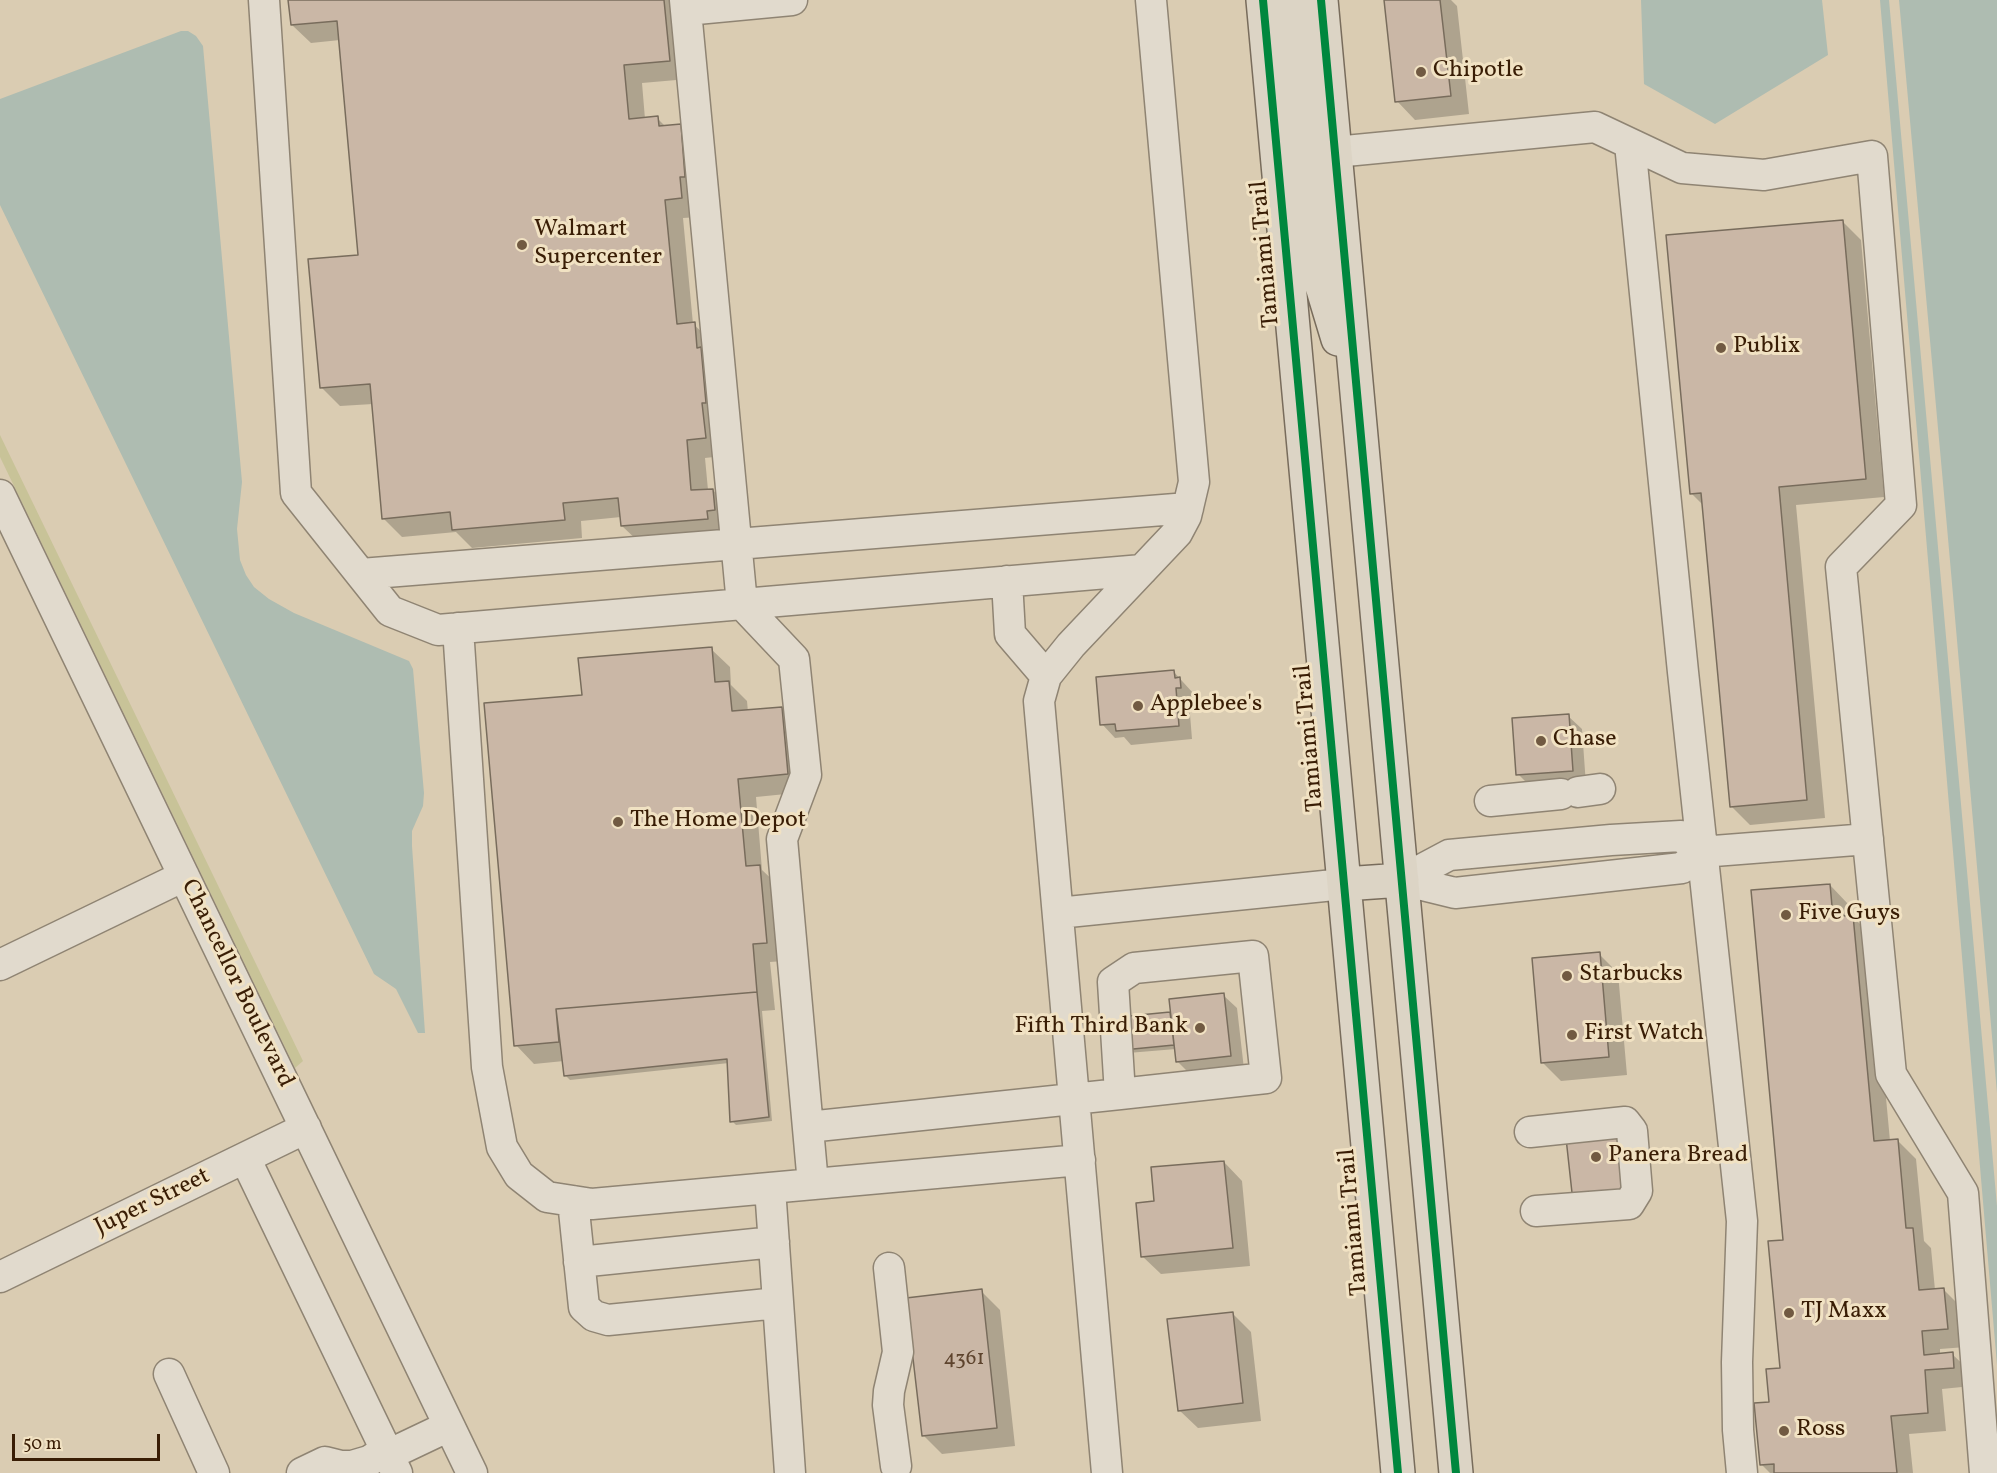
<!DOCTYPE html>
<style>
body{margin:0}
#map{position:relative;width:1997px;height:1473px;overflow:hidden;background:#daccb2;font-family:Vollkorn,serif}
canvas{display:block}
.scale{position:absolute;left:12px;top:1434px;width:148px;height:27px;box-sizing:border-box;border:3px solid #391d05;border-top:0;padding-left:8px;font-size:18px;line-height:21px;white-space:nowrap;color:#391d05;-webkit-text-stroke:4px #f1e2c3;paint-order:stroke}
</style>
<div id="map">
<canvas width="1997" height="1473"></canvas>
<div class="scale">50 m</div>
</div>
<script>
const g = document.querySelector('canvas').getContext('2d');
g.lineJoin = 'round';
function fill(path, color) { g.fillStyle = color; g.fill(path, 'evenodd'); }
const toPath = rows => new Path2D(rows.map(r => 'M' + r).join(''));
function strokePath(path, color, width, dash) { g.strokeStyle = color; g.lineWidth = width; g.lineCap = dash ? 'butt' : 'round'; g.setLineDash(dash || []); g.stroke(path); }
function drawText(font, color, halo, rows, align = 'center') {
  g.font = font + ' Vollkorn,serif'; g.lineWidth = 6; g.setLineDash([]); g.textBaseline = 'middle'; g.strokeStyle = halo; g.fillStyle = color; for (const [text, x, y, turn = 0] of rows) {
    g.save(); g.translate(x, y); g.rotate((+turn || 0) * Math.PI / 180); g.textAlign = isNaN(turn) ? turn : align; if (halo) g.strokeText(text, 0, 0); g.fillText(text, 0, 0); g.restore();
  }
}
fill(toPath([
 [0,435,303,1061,295,1068,0,457]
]), '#c8c398');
fill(toPath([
 [1641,0,1822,0,1828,55,1715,124,1644,84],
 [1880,0,1889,0,1997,1206,1997,1365],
 [1899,0,1997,0,1997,1093,1947,527],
 [181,31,188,31,196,36,203,46,242,482,237,529,240,560,246,575,254,587,269,599,294,613,409,661,413,669,424,793,423,806,412,831,412,846,425,1033,418,1033,396,989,374,974,0,205,0,99]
]), '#aebcb1');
fill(toPath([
 [290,0,681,0,688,79,642,83,645,119,657,118,666,127,680,125,699,144,700,217,683,218,693,324,713,342,723,456,705,458,708,490,713,490,731,509,726,537,641,544,622,526,621,517,581,521,582,538,472,548,456,532,402,537,383,518,373,404,340,406,322,388,360,256,340,40,311,43,292,25],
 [1386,0,1451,0,1457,6,1469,114,1415,120,1397,101],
 [1842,221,1861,240,1884,497,1796,505,1825,818,1750,825,1731,806,1704,506,1691,493],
 [711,649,730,667,731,685,747,701,748,712,781,709,800,727,806,792,756,797,762,870,778,885,784,961,770,962,775,1010,762,1011,772,1121,736,1125,732,1121,729,1063,570,1080,566,1076,564,1061,534,1064,516,1045,583,696],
 [1173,671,1193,693,1194,701,1189,702,1192,739,1131,745,1124,737,1115,738,1102,724],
 [1568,716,1582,729,1586,785,1532,788,1518,774],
 [1830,885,1848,904,1849,917,1852,916,1871,935,1890,1141,1897,1140,1916,1159,1924,1241,1931,1248,1935,1290,1943,1289,1962,1308,1966,1347,1940,1349,1940,1355,1952,1354,1971,1372,1972,1386,1942,1389,1946,1431,1909,1434,1913,1473,1770,1473,1762,1465,1771,1403,1782,1369,1785,1241],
 [1599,954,1618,973,1627,1075,1561,1081,1542,1062],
 [1223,995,1237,1008,1244,1069,1191,1075,1177,1061,1176,1049,1128,1053,1121,1018,1172,1013],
 [1224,1162,1242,1181,1250,1266,1161,1274,1142,1256,1155,1202],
 [981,1291,1000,1310,1015,1446,942,1454,923,1435],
 [1232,1313,1251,1332,1261,1421,1198,1428,1179,1410]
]), '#0003');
const building = toPath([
 [288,0,664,0,670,61,624,65,629,119,658,116,659,126,681,124,685,177,680,177,682,198,665,200,677,324,695,322,697,348,701,347,706,403,702,403,706,438,687,440,691,490,713,489,715,510,707,511,708,519,621,526,618,498,563,503,565,520,452,530,450,512,382,519,370,384,320,388,308,259,358,255,337,21,291,25,288,0],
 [1384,0,1440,0,1451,96,1395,102,1384,0],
 [1843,220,1866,479,1779,487,1807,800,1730,807,1701,493,1690,494,1666,235,1843,220],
 [712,647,715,682,729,681,732,711,782,707,788,774,738,779,746,866,760,865,767,943,753,944,757,992,556,1009,559,1042,514,1046,484,703,582,695,578,658,712,647],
 [1174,670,1175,678,1180,677,1181,688,1176,688,1179,726,1116,731,1115,724,1100,725,1096,677,1174,670],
 [1569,714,1573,771,1516,775,1512,718,1569,714],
 [1830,884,1833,917,1853,915,1874,1141,1898,1139,1906,1228,1913,1228,1919,1290,1944,1288,1948,1329,1922,1331,1924,1355,1953,1352,1954,1368,1925,1370,1928,1413,1891,1416,1897,1473,1774,1473,1774,1464,1760,1465,1754,1403,1769,1402,1766,1369,1780,1368,1768,1241,1783,1240,1751,890,1830,884],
 [1600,952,1609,1057,1541,1063,1532,958,1600,952],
 [757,992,769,1117,730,1122,727,1059,564,1076,556,1009,757,992],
 [1224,993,1231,1056,1176,1062,1169,999,1224,993],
 [1170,1012,1174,1045,1123,1050,1119,1017,1170,1012],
 [1617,1132,1623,1196,1573,1202,1566,1138,1617,1132],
 [1224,1161,1233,1248,1141,1257,1136,1203,1154,1201,1151,1167,1224,1161],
 [982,1289,997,1428,922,1436,906,1298,982,1289],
 [1233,1312,1243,1403,1178,1411,1167,1319,1233,1312]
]);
fill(building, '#cab7a6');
strokePath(building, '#786c5c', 1.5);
const minor = toPath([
 [264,0,296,493,390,611,438,630,1142,570],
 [685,0,742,604,794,659,806,775,782,839,813,1184],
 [686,10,792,0],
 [1630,144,1683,672,1742,1221,1737,1362,1738,1430,1742,1473],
 [1335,152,1595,127,1682,168,1764,175,1872,156,1901,505,1841,567,1891,1074,1963,1193,1985,1473],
 [0,495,472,1473],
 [361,574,1188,508],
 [1007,581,1010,634,1046,676],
 [458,628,487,1067,502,1147,519,1175,547,1197,592,1204,1080,1160],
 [1578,792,1600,789],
 [1490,801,1561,794],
 [1402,880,1455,893,1682,868,1701,852,1868,839],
 [1402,880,1449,855,1611,840,1681,836,1701,852],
 [1058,913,1344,884],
 [0,965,184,876],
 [808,1127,1120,1094,1266,1078,1253,956,1134,968,1113,982,1120,1094],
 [1530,1132,1625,1122,1632,1131,1637,1191,1629,1204,1536,1211],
 [245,1158,397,1473],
 [770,1188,790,1473],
 [573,1201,584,1307,594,1316,608,1320,778,1303],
 [579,1262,774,1242],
 [889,1268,898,1352,889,1391,888,1405,896,1466],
 [0,1277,306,1128],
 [169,1374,214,1473],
 [388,1455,449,1426],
 [302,1473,325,1462,341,1466,352,1466,369,1461,386,1450],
 [1107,1473,1039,701,1046,676,1071,645,1177,533,1186,516,1194,482,1151,0]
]);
const major = toPath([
 [1263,0,1398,1473],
 [1294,0,1322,286,1338,339],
 [1321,0,1456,1473],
 [1344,884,1402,880]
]);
strokePath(minor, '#8f8473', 33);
strokePath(major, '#786c5c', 36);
strokePath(minor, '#e1dacd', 30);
strokePath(major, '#dcd4c5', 33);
strokePath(toPath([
 [1263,0,1398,1473],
 [1321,0,1456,1473]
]), '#00873e', 8);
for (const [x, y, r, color] of [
 [1421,72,6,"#715a42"],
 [522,245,6,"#715a42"],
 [1721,348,6,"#715a42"],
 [1138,706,6,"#715a42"],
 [1541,741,6,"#715a42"],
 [618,822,6,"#715a42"],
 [1786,915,6,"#715a42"],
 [1567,976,6,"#715a42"],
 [1200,1028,6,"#715a42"],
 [1572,1035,6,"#715a42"],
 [1596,1157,6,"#715a42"],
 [1789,1313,6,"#715a42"],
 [1784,1431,6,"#715a42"]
]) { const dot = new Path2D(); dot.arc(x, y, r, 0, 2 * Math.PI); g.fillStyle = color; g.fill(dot); strokePath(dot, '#f1e2c3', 2); }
drawText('21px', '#5e442e', null, [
 ["4361",964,1360]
]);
drawText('24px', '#391d05', '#f1e2c3', [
 ["Chipotle",1433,72],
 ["Walmart",534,231],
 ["Supercenter",534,259],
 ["Publix",1733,348],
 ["Applebee's",1150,706],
 ["Chase",1553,741],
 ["The Home Depot",630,822],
 ["Five Guys",1798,915],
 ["Starbucks",1579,976],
 ["Fifth Third Bank",1188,1028,"right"],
 ["First Watch",1584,1035],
 ["Panera Bread",1608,1157],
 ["TJ Maxx",1801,1313],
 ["Ross",1796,1431]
], 'left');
drawText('24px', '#391d05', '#f1e2c3', [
 ["Tamiami Trail",1267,254,-95],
 ["Tamiami Trail",1311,738,-95],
 ["Chancellor Boulevard",236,984,64],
 ["Juper Street",153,1203,-26],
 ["Tamiami Trail",1355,1222,-95]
]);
</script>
